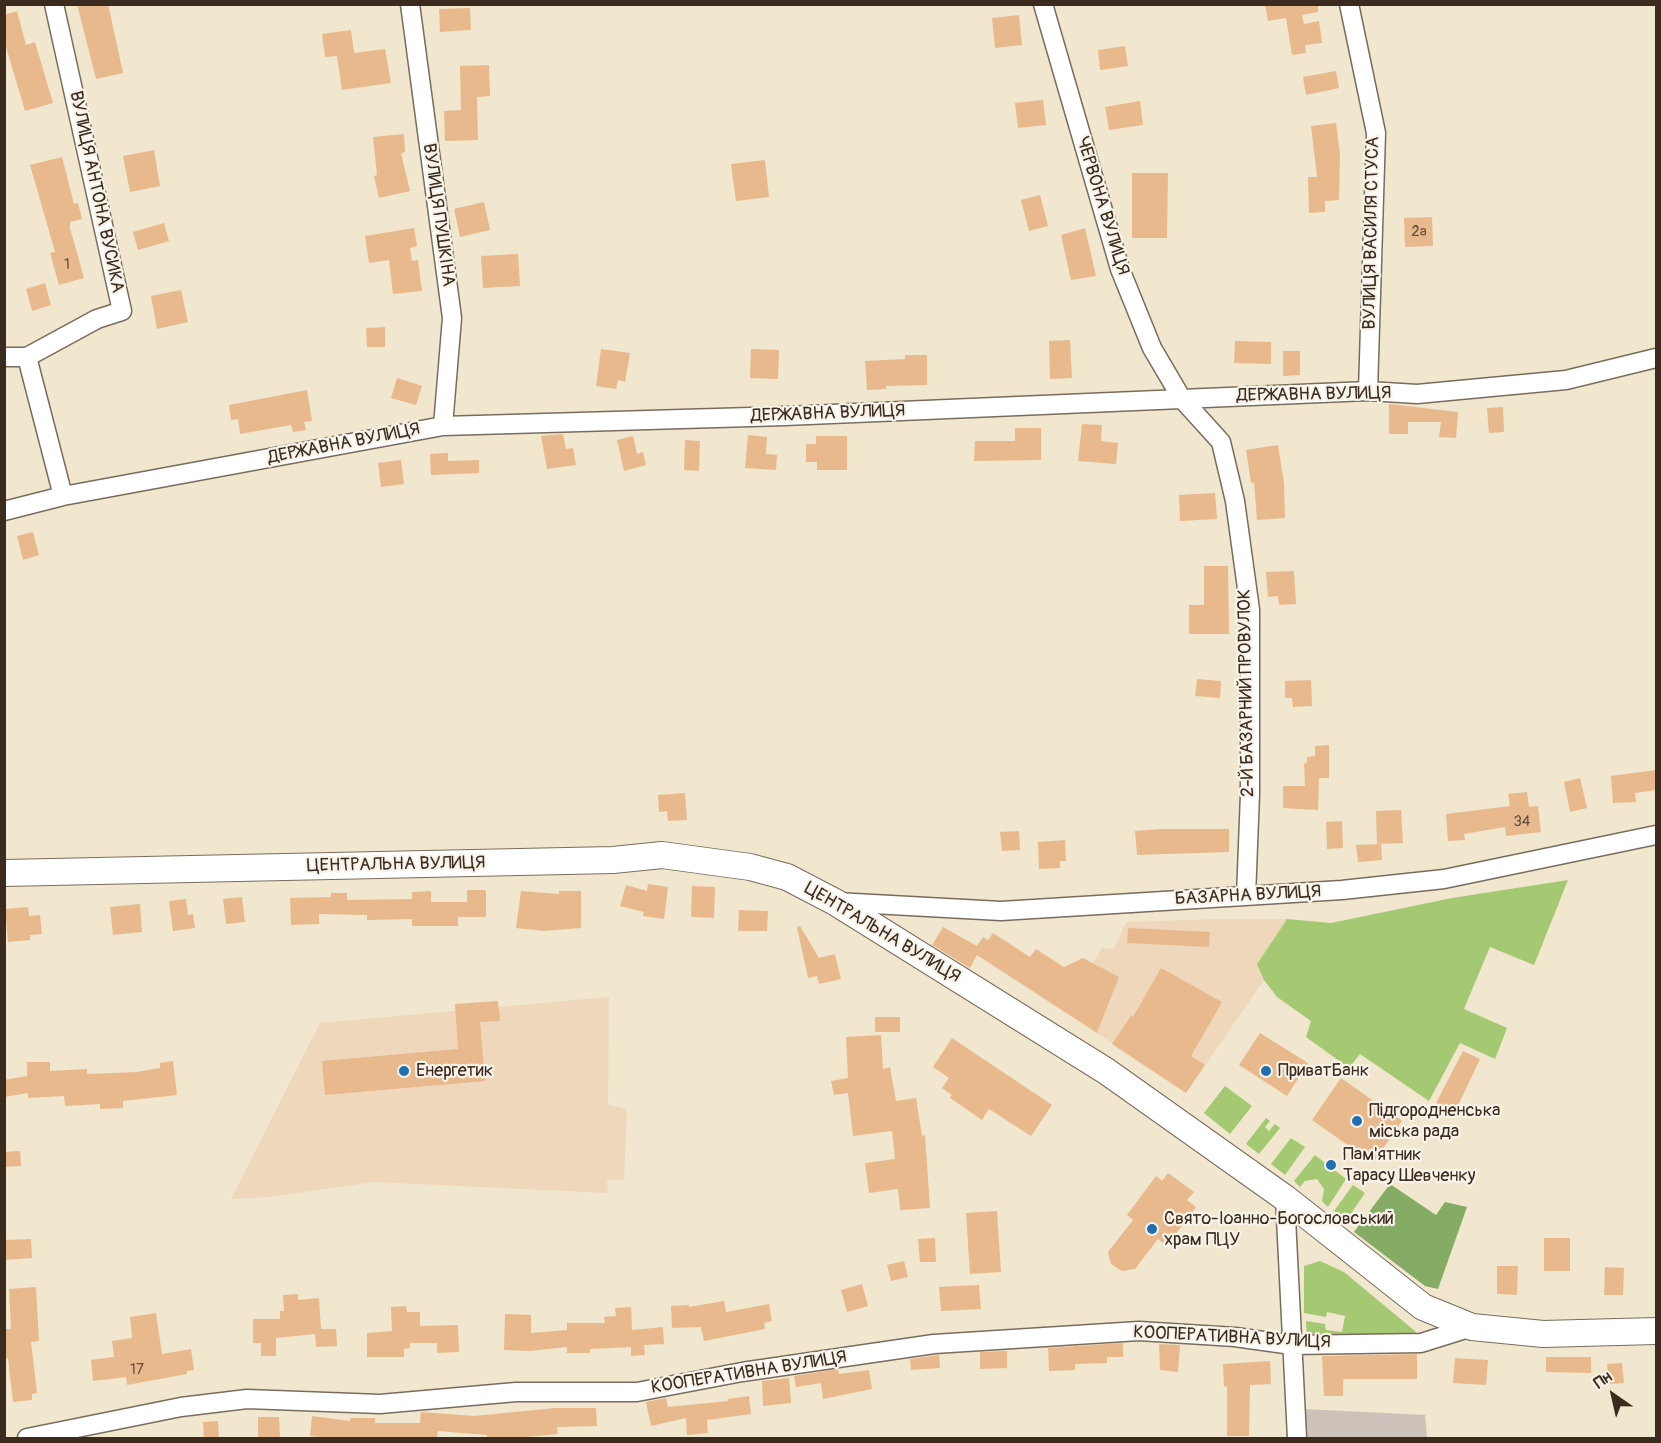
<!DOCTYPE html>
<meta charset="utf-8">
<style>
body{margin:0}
#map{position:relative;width:1661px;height:1443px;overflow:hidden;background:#f0e7ce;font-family:Pangolin,sans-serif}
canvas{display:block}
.frame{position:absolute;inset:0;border:6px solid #3b2a1e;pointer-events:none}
.north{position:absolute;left:1583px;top:1365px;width:60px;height:60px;-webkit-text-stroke:4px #f7f3e8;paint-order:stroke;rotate:326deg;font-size:16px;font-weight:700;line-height:24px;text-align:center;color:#3b2a1e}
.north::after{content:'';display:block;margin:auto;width:21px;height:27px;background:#3b2a1e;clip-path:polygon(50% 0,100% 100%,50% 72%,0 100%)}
</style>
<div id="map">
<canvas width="1661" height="1443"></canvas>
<div class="frame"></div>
<div class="north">Пн</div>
</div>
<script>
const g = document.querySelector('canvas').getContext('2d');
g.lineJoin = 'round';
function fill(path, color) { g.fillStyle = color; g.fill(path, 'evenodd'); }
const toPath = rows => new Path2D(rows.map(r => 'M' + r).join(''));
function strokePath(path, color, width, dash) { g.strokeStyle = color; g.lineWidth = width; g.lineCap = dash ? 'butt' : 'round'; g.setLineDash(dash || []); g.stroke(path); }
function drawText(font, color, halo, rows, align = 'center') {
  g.font = font + ' Pangolin,sans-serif'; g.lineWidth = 4.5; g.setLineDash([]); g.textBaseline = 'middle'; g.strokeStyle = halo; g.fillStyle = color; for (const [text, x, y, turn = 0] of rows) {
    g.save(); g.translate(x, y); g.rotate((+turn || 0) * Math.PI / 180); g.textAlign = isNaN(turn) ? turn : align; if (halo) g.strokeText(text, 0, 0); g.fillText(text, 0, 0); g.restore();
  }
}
fill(toPath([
 [1217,919,1287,919,1257,964,1264,980,1186,1093,1097,1033,1118,977,1093,963,1102,948,1114,949,1126,922],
 [609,997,608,1105,627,1109,624,1180,607,1180,608,1193,373,1182,270,1197,231,1199,320,1023]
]), '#eed7bb');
fill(toPath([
 [1304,1409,1425,1415,1427,1438,1306,1438]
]), '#ccc2b9');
fill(toPath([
 [1568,880,1534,965,1490,947,1464,1009,1507,1028,1495,1059,1460,1043,1429,1101,1360,1054,1349,1068,1306,1037,1311,1021,1277,997,1264,980,1257,964,1287,919,1331,923,1452,898],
 [1225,1086,1252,1106,1230,1134,1204,1113],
 [1266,1118,1270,1121,1265,1127,1269,1131,1275,1124,1280,1128,1259,1154,1246,1144],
 [1291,1138,1305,1147,1285,1175,1271,1164],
 [1315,1155,1346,1179,1328,1207,1322,1201,1324,1189,1317,1179,1305,1181,1300,1187,1294,1181],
 [1353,1185,1365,1193,1346,1221,1334,1211],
 [1320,1261,1344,1272,1415,1331,1419,1341,1307,1339,1306,1321,1325,1324,1326,1330,1342,1332,1345,1316,1327,1312,1326,1317,1304,1313,1304,1266]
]), '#a5c872');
fill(toPath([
 [1390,1184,1436,1215,1445,1202,1467,1207,1438,1289,1425,1286,1354,1232]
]), '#84ac64');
fill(toPath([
 [77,4,108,4,123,73,96,79],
 [1265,4,1318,4,1318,12,1302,15,1304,24,1319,21,1322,43,1305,45,1306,53,1292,55,1286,18,1268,21],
 [470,8,471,30,440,32,439,9],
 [17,11,26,45,35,42,53,103,25,111,4,40,4,15],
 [1019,15,1022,45,995,48,992,18],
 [351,30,354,53,385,49,391,83,342,90,337,56,325,57,322,34],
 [1125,46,1128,66,1100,70,1098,50],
 [489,65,490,96,477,97,478,140,445,141,444,111,461,110,460,66],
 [1336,71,1339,88,1306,95,1303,77],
 [1043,100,1046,125,1018,128,1015,103],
 [1140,101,1143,125,1109,130,1105,107],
 [1336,123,1340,155,1339,200,1325,201,1325,212,1309,213,1308,177,1317,177,1311,126],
 [404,134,405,152,401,153,410,191,379,198,374,176,377,175,373,137],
 [154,150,160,186,130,192,123,156],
 [62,157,74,204,78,203,82,219,70,222,70,228,84,278,59,285,50,253,55,252,30,165],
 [765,160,769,197,736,201,731,164],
 [1132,173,1168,173,1167,238,1132,238],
 [1040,195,1048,226,1029,231,1021,200],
 [484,202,490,230,460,237,454,209],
 [1432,217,1433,246,1405,247,1404,218],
 [164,223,169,241,138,250,133,232],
 [414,228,417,246,410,248,412,261,418,260,422,291,393,294,389,260,369,263,365,236],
 [1085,228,1096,276,1071,280,1061,235],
 [518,254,520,286,483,288,481,256],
 [45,283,51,305,32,311,26,289],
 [181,290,188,322,157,329,151,296],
 [385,327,385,347,367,347,366,328],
 [1070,340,1072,378,1050,379,1049,341],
 [1235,341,1271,342,1271,364,1234,363],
 [601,349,630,353,625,382,618,380,616,389,596,386],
 [751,349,779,350,778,379,750,378],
 [1283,351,1300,351,1300,375,1283,376],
 [905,355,927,355,927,385,886,386,886,389,867,390,865,361,905,359],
 [397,378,422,386,416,405,391,398],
 [307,390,312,421,304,422,306,430,293,432,291,425,240,434,238,419,231,420,229,405],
 [1389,404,1458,412,1456,438,1439,437,1441,422,1408,422,1408,434,1389,434],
 [1503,407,1504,432,1489,433,1487,408],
 [1082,424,1102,425,1101,441,1118,443,1116,464,1078,461],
 [1015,428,1041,428,1041,460,974,461,975,441,1015,441],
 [563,434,566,449,573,448,576,465,547,469,541,436],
 [748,435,767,437,766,454,777,455,776,470,745,468],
 [633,436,637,454,643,452,646,465,624,471,617,440],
 [816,436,847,436,847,470,817,470,817,462,806,462,806,444,816,444],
 [685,440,700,441,699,471,684,470],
 [1278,445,1284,483,1285,518,1257,520,1254,482,1251,483,1246,450],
 [448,453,448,461,479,460,479,473,431,475,430,454],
 [401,460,404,484,381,487,378,463],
 [1215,493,1217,519,1180,521,1179,495],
 [33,532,39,555,23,560,17,536],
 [1204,566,1228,566,1229,634,1189,634,1189,605,1204,605],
 [1294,571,1296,604,1279,605,1278,596,1268,597,1266,572],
 [1197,679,1221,681,1220,698,1195,696],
 [1311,680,1312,706,1293,707,1292,698,1285,698,1285,681],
 [1329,745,1329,778,1319,778,1318,810,1283,808,1283,786,1305,786,1304,764,1307,762,1307,757,1315,756,1315,746],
 [1656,770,1656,790,1635,793,1636,802,1613,803,1611,776],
 [1580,778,1587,808,1570,812,1564,782],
 [1527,792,1529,807,1538,806,1541,832,1506,836,1505,827,1464,834,1465,840,1448,841,1446,814,1510,806,1508,794],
 [685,793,687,820,668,821,667,811,659,812,658,795],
 [1401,810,1403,843,1377,844,1376,811],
 [1342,821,1343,848,1327,849,1326,822],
 [1162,829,1229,829,1229,852,1137,855,1135,831],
 [1019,831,1020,850,1002,851,1000,832],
 [1065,840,1066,861,1060,861,1060,868,1039,869,1038,842],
 [1381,844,1382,860,1358,862,1356,845],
 [648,884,668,887,664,919,643,916,644,912,620,906,626,885,647,891],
 [692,886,715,887,714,918,691,917],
 [467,890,486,890,486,917,458,917,458,926,412,926,412,919,367,920,367,915,319,914,319,924,291,925,290,898,331,897,331,893,347,893,347,900,412,899,412,892,431,891,431,902,467,902],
 [521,891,559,894,559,891,581,891,581,928,544,931,516,928],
 [242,897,245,922,226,924,223,899],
 [186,899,188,915,193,914,195,928,173,931,169,901],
 [140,904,142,932,113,935,110,907],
 [28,907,29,916,40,915,42,934,30,935,30,940,8,942,5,909],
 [739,910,768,911,767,931,738,931],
 [800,926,819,958,835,954,841,979,819,984,817,976,808,978,797,927],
 [943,927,977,946,983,937,988,940,993,933,1030,957,1036,949,1064,967,1083,958,1119,977,1097,1033,977,955,970,968,932,945],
 [1128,928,1210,932,1209,947,1127,943],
 [1161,968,1222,1002,1191,1056,1205,1065,1186,1093,1112,1044,1131,1016,1133,1017],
 [498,1001,500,1021,480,1022,485,1081,325,1095,322,1061,458,1049,455,1004],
 [875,1017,900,1017,900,1032,875,1032],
 [1260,1033,1308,1063,1287,1096,1239,1065],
 [881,1035,883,1069,890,1067,896,1101,916,1098,922,1136,925,1135,930,1208,900,1210,898,1189,869,1193,865,1163,895,1159,892,1131,853,1136,848,1093,834,1095,831,1081,848,1078,846,1037],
 [952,1038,1052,1105,1031,1136,989,1109,982,1120,950,1098,952,1095,942,1088,949,1078,933,1067],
 [1463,1051,1480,1059,1455,1112,1436,1103],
 [173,1061,177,1095,123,1101,123,1108,100,1109,100,1104,65,1106,64,1096,28,1098,28,1093,4,1097,4,1080,27,1076,27,1062,50,1062,50,1071,87,1069,87,1074,137,1072,160,1068,160,1063],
 [1341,1078,1402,1121,1373,1163,1312,1120],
 [20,1151,21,1166,4,1167,4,1152],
 [1168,1173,1194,1192,1187,1200,1196,1207,1167,1246,1158,1239,1135,1269,1122,1271,1111,1264,1108,1252,1133,1220,1127,1215,1156,1176,1162,1181],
 [997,1211,1001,1272,970,1274,966,1213],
 [935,1238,936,1262,920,1262,918,1239],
 [1544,1238,1570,1238,1570,1271,1544,1271],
 [31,1239,32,1258,4,1260,4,1240],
 [904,1261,908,1277,891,1281,887,1265],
 [1497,1266,1518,1266,1517,1295,1497,1294],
 [1605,1267,1624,1268,1623,1295,1604,1295],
 [862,1284,868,1306,847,1312,841,1290],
 [979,1285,981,1309,941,1311,939,1287],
 [36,1287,39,1341,31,1342,37,1393,32,1394,32,1400,13,1402,8,1358,4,1359,4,1329,11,1329,9,1289],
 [298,1294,298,1300,319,1298,321,1329,336,1329,337,1346,316,1347,315,1334,276,1338,276,1356,261,1356,261,1343,253,1343,253,1319,280,1319,280,1311,284,1311,283,1295],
 [724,1301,726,1312,769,1304,772,1321,764,1323,765,1329,704,1341,701,1327,672,1328,671,1306,689,1305,689,1307],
 [406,1306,407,1312,420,1312,420,1326,458,1325,459,1352,437,1353,437,1343,410,1343,410,1348,404,1349,404,1357,367,1357,367,1333,392,1331,391,1307],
 [631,1307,632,1330,663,1327,664,1344,644,1345,645,1355,631,1356,631,1347,590,1349,590,1353,567,1353,567,1347,530,1351,504,1350,505,1314,531,1315,531,1333,567,1330,567,1323,605,1323,604,1317,616,1316,615,1308],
 [156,1313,162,1354,191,1349,194,1370,187,1371,187,1374,127,1385,126,1377,93,1381,91,1360,114,1357,112,1341,132,1338,130,1317],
 [1123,1343,1123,1357,1107,1357,1107,1363,1075,1364,1075,1370,1049,1371,1048,1348],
 [1159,1344,1180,1345,1178,1372,1160,1370],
 [1007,1351,1007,1368,980,1369,980,1352],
 [1417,1354,1417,1379,1343,1379,1343,1396,1324,1396,1322,1356],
 [939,1355,940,1368,911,1370,910,1359],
 [1546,1357,1591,1357,1591,1373,1546,1372],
 [1455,1358,1488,1360,1486,1385,1453,1383],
 [1270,1361,1271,1384,1250,1385,1249,1436,1227,1436,1227,1386,1224,1387,1223,1364],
 [1622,1363,1624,1383,1609,1384,1607,1364],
 [838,1369,839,1374,869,1370,872,1389,823,1399,821,1383,796,1387,794,1376],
 [789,1378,791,1403,763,1406,762,1381],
 [749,1396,751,1414,707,1420,708,1433,687,1435,686,1418,651,1426,646,1402,666,1398,668,1407,728,1401,728,1399],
 [555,1408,596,1408,597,1426,557,1427,558,1434,515,1438,487,1438,487,1435,438,1431,437,1438,331,1438,310,1436,312,1416,350,1421,350,1418,375,1418,375,1423,420,1423,421,1412,474,1416],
 [258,1417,279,1417,280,1438,258,1438],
 [218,1421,219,1438,204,1438,203,1422]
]), '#e8b98d');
const minor = toPath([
 [54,4,122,311,97,319,27,357,63,496],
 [410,4,452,318,443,426],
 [1043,4,1120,269,1152,348,1182,399,1221,442,1235,501,1250,610,1250,794,1246,896],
 [1349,4,1376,133,1368,391],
 [4,357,27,357],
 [4,511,63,496,443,426,785,416,1368,391,1417,394,1566,380,1656,358],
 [836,902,1001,911,1342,890,1444,879,1656,835],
 [1285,1198,1297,1438],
 [27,1438,181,1407,247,1399,380,1404,516,1392,637,1392,742,1372,934,1344,1139,1331,1235,1337,1292,1345,1421,1343,1472,1327]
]);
const secondary = toPath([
 [4,873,613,860,662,855,750,867,787,877,835,902,1106,1071,1285,1198,1423,1307,1472,1327,1543,1334,1656,1331]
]);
strokePath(minor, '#7a6c5c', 21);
strokePath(secondary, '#7a6c5c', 28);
strokePath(minor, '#fff', 18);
strokePath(secondary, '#fff', 26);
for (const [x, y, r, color] of [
 [404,1071,6,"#1f6fb2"],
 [1266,1071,6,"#1f6fb2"],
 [1357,1121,6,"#1f6fb2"],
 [1331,1165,6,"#1f6fb2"],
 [1152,1229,6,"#1f6fb2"]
]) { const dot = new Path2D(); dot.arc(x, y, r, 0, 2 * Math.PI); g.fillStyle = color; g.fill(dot); strokePath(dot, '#f7f3e8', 2); }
drawText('15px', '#664e3a', null, [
 ["2а",1419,232],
 ["1",67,265],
 ["34",1522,822],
 ["17",137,1370]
]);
drawText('18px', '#3b2a1e', '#f7f3e8', [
 ["ВУЛИЦЯ АНТОНА ВУСИКА",96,192,78],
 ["ЧЕРВОНА ВУЛИЦЯ",1102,206,73],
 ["ВУЛИЦЯ ПУШКІНА",438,215,82],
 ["ВУЛИЦЯ ВАСИЛЯ СТУСА",1372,233,-89],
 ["ДЕРЖАВНА ВУЛИЦЯ",1314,395,-1],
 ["ДЕРЖАВНА ВУЛИЦЯ",828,414,-2],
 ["ДЕРЖАВНА ВУЛИЦЯ",344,444,-11],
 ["2-Й БАЗАРНИЙ ПРОВУЛОК",1247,693,-91],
 ["ЦЕНТРАЛЬНА ВУЛИЦЯ",396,865,-1],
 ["БАЗАРНА ВУЛИЦЯ",1248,896,-3],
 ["ЦЕНТРАЛЬНА ВУЛИЦЯ",882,933,31],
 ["КООПЕРАТИВНА ВУЛИЦЯ",1232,1338,3],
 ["КООПЕРАТИВНА ВУЛИЦЯ",749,1373,-9]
]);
drawText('18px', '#3b2a1e', '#f7f3e8', [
 ["Енергетик",416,1071],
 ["ПриватБанк",1278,1071],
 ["Підгородненська",1369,1111],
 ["міська рада",1369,1132],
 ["Пам'ятник",1343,1155],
 ["Тарасу Шевченку",1343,1176],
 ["Свято-Іоанно-Богословський",1164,1219],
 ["храм ПЦУ",1164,1240]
], 'left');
</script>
